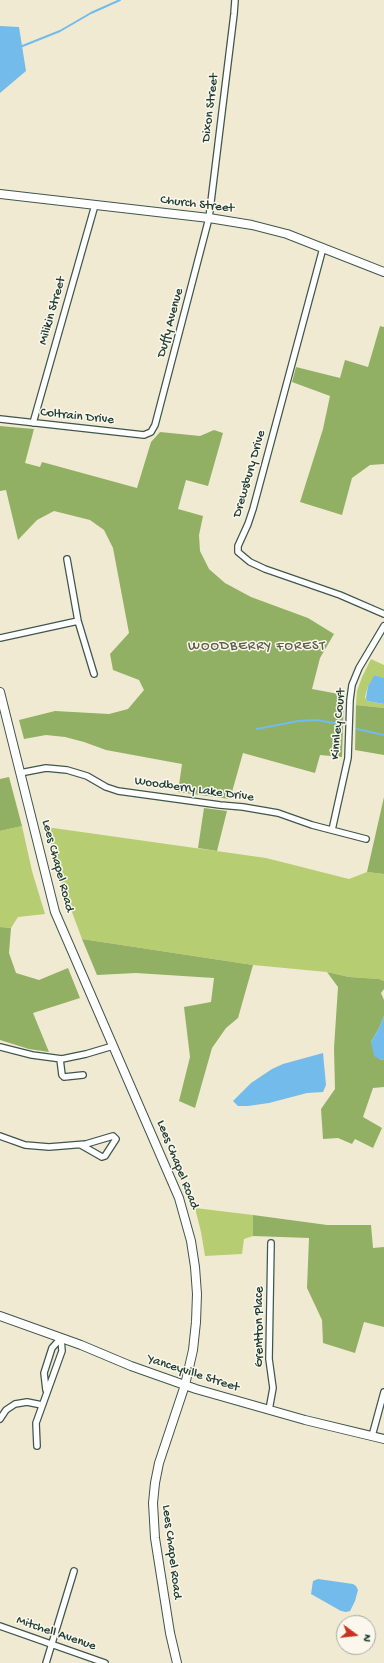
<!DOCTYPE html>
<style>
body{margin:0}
#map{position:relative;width:384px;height:1663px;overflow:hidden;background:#f0ead2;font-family:"Gochi Hand",sans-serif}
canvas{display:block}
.north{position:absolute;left:336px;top:1615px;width:40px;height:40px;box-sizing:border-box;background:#fbf7ec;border:1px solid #a3ada2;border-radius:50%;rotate:105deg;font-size:11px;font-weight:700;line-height:16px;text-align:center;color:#1f3d34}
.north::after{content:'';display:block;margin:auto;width:14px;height:18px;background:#c8321e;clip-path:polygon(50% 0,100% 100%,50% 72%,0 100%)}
</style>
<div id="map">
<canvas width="384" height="1663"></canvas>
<div class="north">N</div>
</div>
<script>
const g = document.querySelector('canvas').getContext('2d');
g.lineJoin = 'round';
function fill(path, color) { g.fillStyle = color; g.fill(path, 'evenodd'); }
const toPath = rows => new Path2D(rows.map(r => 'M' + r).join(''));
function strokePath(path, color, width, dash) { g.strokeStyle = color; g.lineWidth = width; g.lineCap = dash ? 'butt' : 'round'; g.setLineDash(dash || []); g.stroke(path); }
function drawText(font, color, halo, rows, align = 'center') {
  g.font = font + ' "Gochi Hand",sans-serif'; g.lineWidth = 3; g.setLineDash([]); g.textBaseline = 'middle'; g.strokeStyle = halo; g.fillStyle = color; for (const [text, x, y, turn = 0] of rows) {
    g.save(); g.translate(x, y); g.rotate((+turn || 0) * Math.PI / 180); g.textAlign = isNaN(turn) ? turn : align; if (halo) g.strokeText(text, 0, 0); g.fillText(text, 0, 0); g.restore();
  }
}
fill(toPath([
 [371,659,384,665,384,678,375,676,368,686,365,697,367,701,384,704,384,708,356,705,357,691,362,677],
 [22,826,32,871,45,914,18,917,11,928,0,927,0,831],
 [46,827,266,858,349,879,367,872,384,874,384,981,379,979,349,977,327,972,253,965,82,939,59,877],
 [195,1208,253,1215,253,1236,244,1239,242,1254,205,1256,201,1232]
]), '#b7cd71');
fill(toPath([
 [380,326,384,327,384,464,370,465,352,478,342,515,300,502,323,429,330,396,292,382,296,367,340,378,345,360,368,367],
 [0,426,34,429,25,463,40,467,42,462,137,488,151,442,160,432,200,436,214,430,223,433,208,486,186,480,178,509,203,516,199,535,200,551,209,569,225,583,251,597,308,618,334,634,320,658,312,689,344,695,342,757,320,755,315,773,243,753,230,799,178,792,182,764,106,750,84,742,65,737,46,735,24,739,19,720,55,711,109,714,128,709,144,690,139,680,113,670,110,654,129,633,113,548,104,530,90,520,54,511,37,520,18,540,6,490,0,491],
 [356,705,384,708,384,755,355,750],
 [9,777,22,826,0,831,0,779],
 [384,797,384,874,367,872],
 [204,808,227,811,217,851,198,848],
 [0,927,11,928,9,953,16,973,39,980,68,968,80,998,33,1013,49,1052,29,1049,0,1040],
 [82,939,253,965,238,1018,226,1028,212,1048,195,1108,179,1101,190,1057,184,1007,211,1002,214,978,136,973,97,975],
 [327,972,349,977,379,979,384,981,384,989,381,993,384,1000,384,1016,380,1026,371,1042,381,1060,384,1059,384,1087,373,1088,363,1117,382,1128,373,1148,355,1139,352,1144,338,1138,323,1139,321,1109,335,1089,334,1048,338,987],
 [253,1215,327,1225,371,1225,373,1248,384,1247,384,1327,364,1322,355,1353,323,1343,322,1320,307,1288,309,1238,253,1236]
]), '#91b063');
fill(toPath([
 [0,26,19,27,26,71,0,93],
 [374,676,377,676,384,678,384,704,367,701,366,698,368,686],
 [384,1016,384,1059,381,1060,374,1056,371,1042,380,1026],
 [323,1053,326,1085,323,1092,307,1093,269,1103,248,1106,238,1106,233,1101,251,1083,272,1069,283,1064],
 [318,1579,353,1584,356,1586,358,1590,355,1601,350,1611,346,1612,341,1611,311,1594,313,1581]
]), '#72bbea');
strokePath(toPath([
 [20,47,60,31,91,13,120,0],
 [257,729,298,721,316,720,340,724],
 [357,729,384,735]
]), '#72bbea', 2);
const street = toPath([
 [323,248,253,509,248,524,238,546,238,552,250,562,265,569,340,595,384,614],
 [0,419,144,435,151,432,155,425,209,218,234,14,235,0],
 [33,423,95,205],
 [67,559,78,621,94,674],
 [0,638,78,621],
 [20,773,46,768,67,770,87,776,106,787,118,791,220,805,243,807,278,813,312,825,366,839],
 [332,830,348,758,350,700,352,685,359,668,384,626],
 [0,1047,32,1055,62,1059,86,1054,113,1046],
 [60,1059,62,1075,64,1077,83,1075],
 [0,1136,25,1145,49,1147,86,1144,113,1136,116,1139,105,1156,102,1157,81,1145],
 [46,1390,44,1373,52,1348,61,1338],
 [269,1410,273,1388,269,1359,271,1243],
 [0,1419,6,1410,15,1404,27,1402,42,1405],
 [372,1436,384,1392],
 [37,1446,36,1423,62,1351,61,1338],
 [0,1626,105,1663],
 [46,1663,74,1571]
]);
const secondary = toPath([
 [0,194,209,218,252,225,287,234,384,272],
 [0,692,55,912,179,1198,191,1241,195,1267,197,1294,196,1322,193,1350,185,1385,159,1463,155,1483,153,1503,155,1538,170,1633,177,1663],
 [0,1316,81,1345,131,1366,196,1389,305,1420,384,1439]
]);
strokePath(street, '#3e574c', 8);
strokePath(secondary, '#3e574c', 10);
strokePath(street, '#fff', 5.5);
strokePath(secondary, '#fff', 8);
drawText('13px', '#1f3d34', '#fbf7ec', [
 ["Dixon Street",211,108,-83],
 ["Church Street",197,205,7],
 ["Milikin Street",53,311,-74],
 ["Duffy Avenue",171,323,-75],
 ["Coltrain Drive",77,417,6],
 ["Drewsbury Drive",250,474,-74],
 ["Kinnley Court",339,724,-85],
 ["Woodberry Lake Drive",194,790,8],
 ["Lees Chapel Road",57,866,75],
 ["Lees Chapel Road",177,1165,68],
 ["Grentton Place",260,1327,-90],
 ["Yanceyville Street",193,1374,18],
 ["Lees Chapel Road",171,1552,83],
 ["Mitchell Avenue",56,1634,19]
]);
g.letterSpacing = '1px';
drawText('14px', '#5e5f48', '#fbf7ec', [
 ["WOODBERRY FOREST",257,647]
]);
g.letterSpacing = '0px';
</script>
